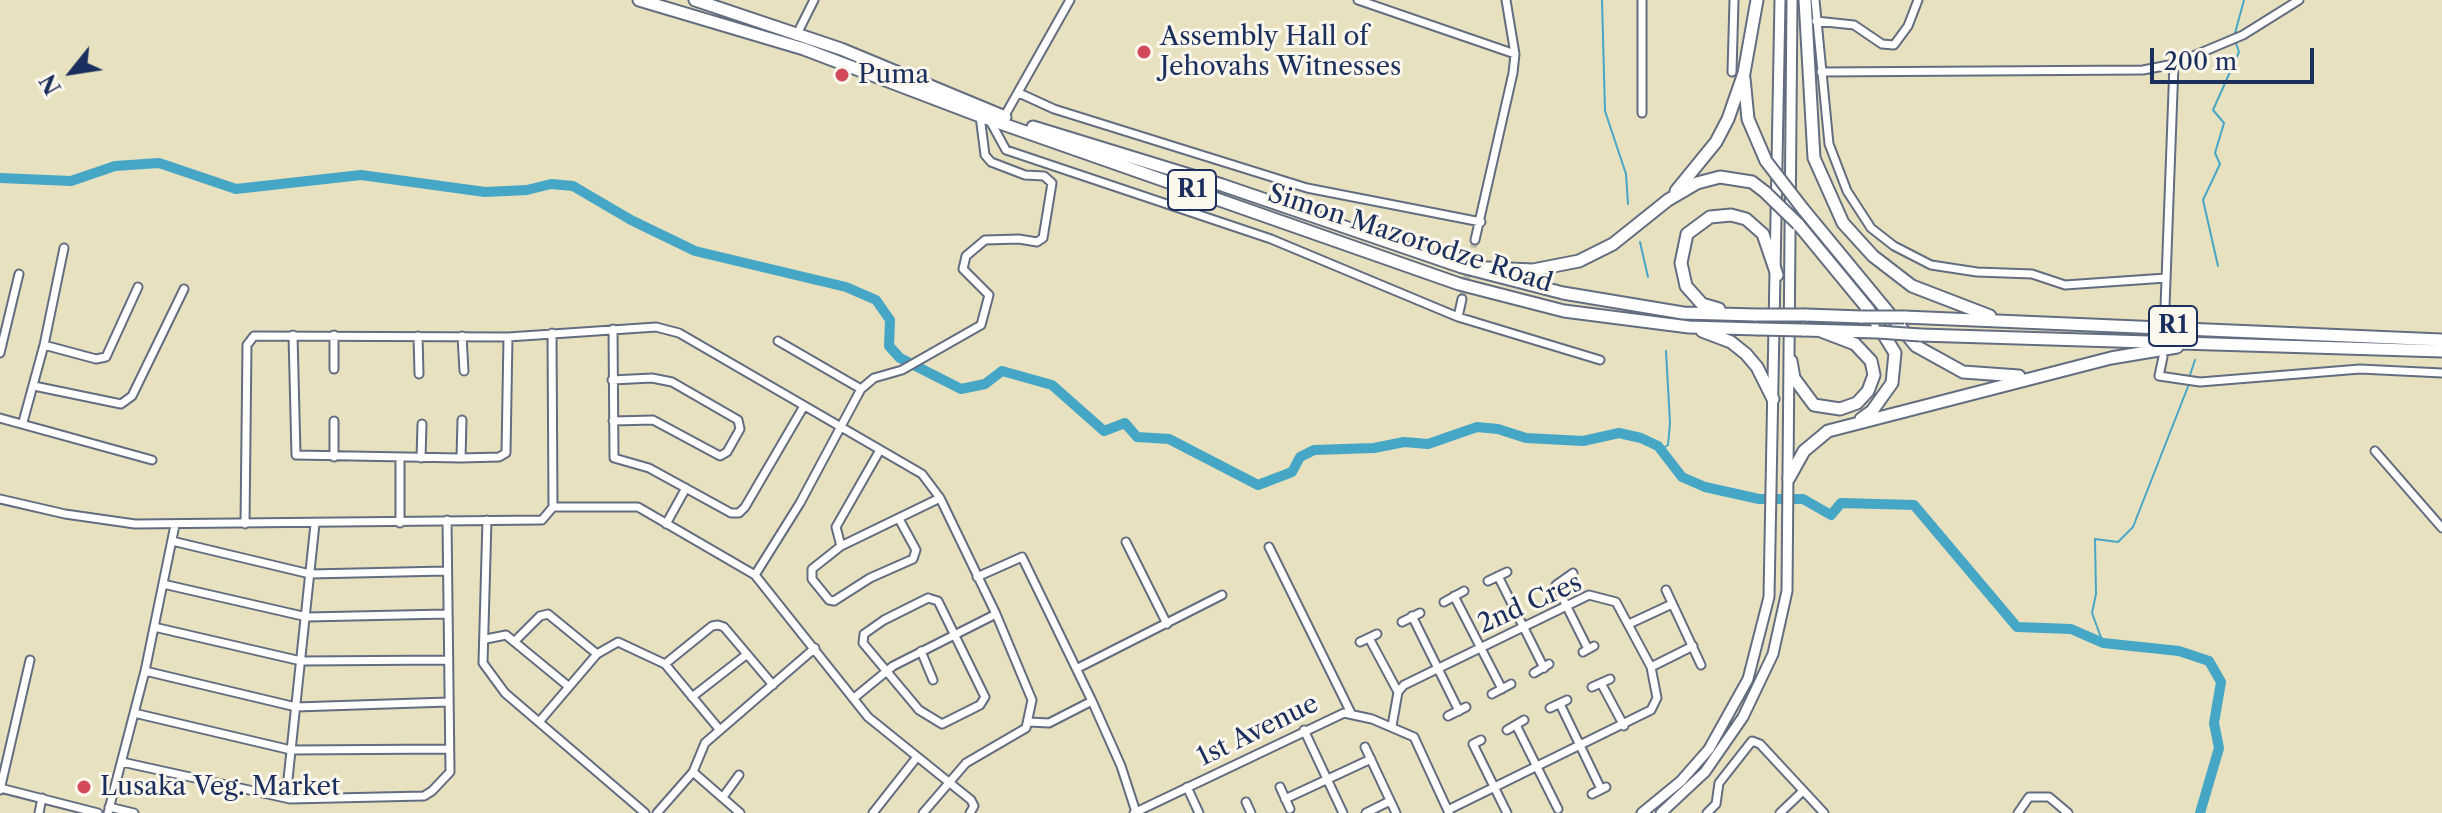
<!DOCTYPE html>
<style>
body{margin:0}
#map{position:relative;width:2442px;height:813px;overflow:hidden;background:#e8e1bf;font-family:"Libre Caslon Text",serif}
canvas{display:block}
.north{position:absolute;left:32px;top:32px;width:80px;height:80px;-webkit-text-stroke:6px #fbf7ec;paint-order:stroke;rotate:240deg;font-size:22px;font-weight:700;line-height:32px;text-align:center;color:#1b2f5e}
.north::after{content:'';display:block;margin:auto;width:28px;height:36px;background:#1b2f5e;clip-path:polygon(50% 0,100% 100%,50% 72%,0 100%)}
.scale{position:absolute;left:2150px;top:48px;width:164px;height:36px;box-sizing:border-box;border:4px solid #1b2f5e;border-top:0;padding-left:10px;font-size:24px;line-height:28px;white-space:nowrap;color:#1b2f5e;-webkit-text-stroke:6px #fbf7ec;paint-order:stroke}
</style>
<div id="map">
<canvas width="2442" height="813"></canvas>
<div class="north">N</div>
<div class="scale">200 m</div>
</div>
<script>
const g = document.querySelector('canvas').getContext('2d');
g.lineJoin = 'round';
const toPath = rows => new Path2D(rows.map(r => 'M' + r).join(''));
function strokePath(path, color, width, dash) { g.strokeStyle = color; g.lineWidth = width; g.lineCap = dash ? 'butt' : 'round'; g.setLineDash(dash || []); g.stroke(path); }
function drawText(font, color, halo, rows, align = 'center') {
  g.font = font + ' "Libre Caslon Text",serif'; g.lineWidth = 6; g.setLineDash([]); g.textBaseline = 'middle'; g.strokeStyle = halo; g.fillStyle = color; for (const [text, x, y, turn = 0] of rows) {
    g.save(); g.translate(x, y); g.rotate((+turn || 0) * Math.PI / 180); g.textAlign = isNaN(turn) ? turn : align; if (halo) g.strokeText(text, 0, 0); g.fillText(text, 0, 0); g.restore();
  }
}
strokePath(toPath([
 [1602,0,1605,111,1626,174,1628,204],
 [1640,242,1648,277],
 [2218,266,2203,200,2220,164,2215,153,2224,123,2213,110,2239,52,2234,37,2244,0],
 [2189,378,2195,360],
 [1660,450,1668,445,1670,423,1666,351],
 [2103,643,2092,613,2096,594,2095,539,2118,542,2133,527,2189,384]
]), '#46a6c5', 2);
strokePath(toPath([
 [0,178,71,181,115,166,159,163,236,189,361,175,485,192,527,190,551,184,573,186,631,220,695,251,846,287,876,300,890,320,889,346,900,358,961,389,985,384,1002,371,1052,385,1104,431,1125,423,1137,437,1169,439,1258,485,1292,472,1300,457,1314,450,1374,448,1404,442,1428,444,1477,427,1498,429,1526,438,1583,441,1619,433,1641,438,1658,446,1682,477,1705,487,1759,499,1803,499,1831,515,1841,503,1914,505,2017,627,2071,629,2103,643,2179,651,2209,661,2221,682,2214,723,2219,748,2200,813]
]), '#46a6c5', 10);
strokePath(toPath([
 [1462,299,1475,240],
 [2163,345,2165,307]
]), '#bfbdac', 7, [7, 3.5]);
const minor = toPath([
 [1358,0,1515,54],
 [1815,0,1829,144,1847,191,1871,228,1894,246,1931,265,1977,272,2032,274,2065,285,2166,278],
 [1816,21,1854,25,1882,44,1894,45,1908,26,1918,0],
 [796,36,814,0],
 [1732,72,1734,0],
 [1821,72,2143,70,2174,64,2243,35,2299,0],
 [1019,93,1054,109,1307,188,1481,222],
 [1642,113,1642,0],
 [1004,117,1070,0],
 [989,119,1006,150,1271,239,1458,317,1600,360],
 [1475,240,1513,73,1515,54,1506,0],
 [2165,307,2174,64],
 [1458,317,1462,299],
 [613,329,614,458,649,468,731,513,739,513,745,507,804,406],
 [293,335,296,455,461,458,499,457,506,453,508,337],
 [418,336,419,374],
 [462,336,464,371],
 [44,345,96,359,106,357,138,287],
 [0,353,19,274],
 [2163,357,2159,376,2200,382,2360,369,2442,373],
 [334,369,334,335],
 [612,380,652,378,672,382,738,420,740,429,727,452,720,456,653,420,613,421],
 [34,386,121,404,132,396,184,289],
 [861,389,874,378,902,370,981,325,989,295,963,269,966,256,985,240,1019,239,1037,242,1043,238,1052,183,1044,176,1025,175,991,162,985,155,980,116],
 [0,418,152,460],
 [334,421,334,457],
 [23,422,44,345,64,248],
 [2375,451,2442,528],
 [400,458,400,523],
 [421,458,422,424],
 [461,458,462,420],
 [0,499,65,514,135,524,542,520,553,507,552,333],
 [553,507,638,507,755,575,868,717,971,800,974,806,970,813],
 [899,519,916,550,913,559,870,578,834,601,829,600,812,579,812,569,841,546,940,498],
 [487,520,483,663,505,693,645,813],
 [245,524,247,345,254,336,508,337,656,327,679,333,922,474,940,498,996,614,1032,700,1026,728,966,763,923,813],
 [666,524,686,488],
 [172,541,310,574,446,571],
 [1126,542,1167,624],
 [841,546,836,527,880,450],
 [1269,547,1351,713],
 [1573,573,1556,585,1588,649],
 [755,575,800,503,861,389,778,341],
 [1498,576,1544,668],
 [977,577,1022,557,1092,701,1049,723,1029,722],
 [1488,581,1507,572],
 [163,584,307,617,447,614],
 [1666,590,1701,665],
 [1454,596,1502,689],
 [928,598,938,601,985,697,980,705,942,724,919,710,863,643,864,634,884,620,928,598],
 [1444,602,1464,591],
 [1412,616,1459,711],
 [1402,622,1420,613],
 [1629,624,1672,604],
 [154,627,301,661,447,660],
 [1369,638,1398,692],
 [486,639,506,635,568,686],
 [515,641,540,616,548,614,597,654],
 [1360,642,1377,634],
 [921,651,933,680],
 [1583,652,1594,646],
 [665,664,712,626,718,625,724,627,773,685],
 [1651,667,1693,646],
 [1078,668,1222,595],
 [145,671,296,707,448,702],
 [1534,673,1549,664],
 [1601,683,1624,726],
 [1592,687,1610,679],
 [1492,694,1511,684],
 [692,697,746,655],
 [854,698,893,666,996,614],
 [1092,701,1121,766,1136,812],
 [1560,704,1601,789],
 [1550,708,1567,700],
 [134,713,291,750,449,749],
 [1448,716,1466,707],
 [539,722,597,654,618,642,665,664,719,729],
 [1516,725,1558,809],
 [1392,726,1398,692,1404,685,1589,595,1616,602,1651,667,1657,698,1651,710,1448,810],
 [1304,730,1343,813],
 [1507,730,1524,720],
 [1481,740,1473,744,1507,813],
 [1365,747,1396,813],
 [122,762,290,799,424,796,432,791,450,772,447,520],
 [693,772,740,813],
 [1187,787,1199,813],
 [1280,787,1290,809],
 [0,788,98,813],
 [0,790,30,660],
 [1592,794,1606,787],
 [723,797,739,775],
 [286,798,315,524],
 [1285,799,1371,759],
 [1246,802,1251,813],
 [109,807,134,813],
 [39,813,42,798],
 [108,813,145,671,175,525],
 [657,813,693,772,705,743,815,648],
 [873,813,917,757],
 [1134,813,1344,713,1372,719,1414,737,1449,813],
 [1366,813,1390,801],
 [1707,813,1716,804,1719,783,1752,741,1760,744,1824,813],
 [1780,813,1803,791],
 [2018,813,2029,797,2049,797,2068,813]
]);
const major = toPath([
 [1642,813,1681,781,1709,749,1748,679,1769,597,1780,0],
 [1661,813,1705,772,1743,717,1773,654,1787,591,1792,0]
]);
const highway = toPath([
 [639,0,804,49,980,116,1459,284,1564,311,1689,327,1758,329],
 [695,0,841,49,1005,117],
 [1805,0,1814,158,1843,223,1873,256,1912,286,1990,316],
 [1744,78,1748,119,1766,161],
 [1033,127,1222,185,1462,267,1563,293,1683,313,1756,315],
 [1676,191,1716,142,1728,119,1744,73,1757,0],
 [1803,209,1916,346,1963,372,2019,376],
 [1798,224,1868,309,1895,353,1892,383,1872,411,1861,419],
 [1487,268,1533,270,1579,261,1613,244,1668,200,1697,183,1720,177,1752,182,1765,192],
 [1719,309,1702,304,1686,286,1681,263,1687,234,1710,217,1731,215,1746,219,1763,234,1777,275],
 [1806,315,1862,317],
 [1904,317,2442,340],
 [1803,330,1878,332],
 [1702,331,1731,342,1746,354,1757,367,1773,399],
 [1920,335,2442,351],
 [1791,361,1794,378,1814,405,1840,409,1857,403,1868,391,1874,375,1871,361,1855,344,1821,331],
 [1789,478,1804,451,1828,431,2111,358,2177,347]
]);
strokePath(minor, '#636d80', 11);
strokePath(major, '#636d80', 13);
strokePath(highway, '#636d80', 15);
strokePath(minor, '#fff', 7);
strokePath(major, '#fff', 9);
strokePath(highway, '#fff', 11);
const highwayBridge = toPath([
 [1766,161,1803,209],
 [1765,192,1798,224],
 [1756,315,1806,315],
 [1862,317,1904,317],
 [1758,329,1803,330],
 [1878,332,1920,335]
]);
strokePath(highwayBridge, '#636d80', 15, []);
strokePath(highwayBridge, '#fff', 11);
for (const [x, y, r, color] of [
 [1144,52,8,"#d1495b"],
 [842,75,8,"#d1495b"],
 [84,787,8,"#d1495b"]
]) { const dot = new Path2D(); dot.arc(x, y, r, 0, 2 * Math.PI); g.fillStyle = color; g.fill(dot); strokePath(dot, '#fbf7ec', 3); }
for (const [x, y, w] of [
 [1192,190,48],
 [2173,326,48]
]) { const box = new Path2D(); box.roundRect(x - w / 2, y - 20, w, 40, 6); g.fillStyle = '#fbf7ec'; g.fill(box); strokePath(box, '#1b2f5e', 2); }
drawText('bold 24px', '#1b2f5e', null, [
 ["R1",1192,190],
 ["R1",2173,326]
]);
drawText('26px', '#1b2f5e', '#fbf7ec', [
 ["Assembly Hall of",1160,37],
 ["Jehovahs Witnesses",1160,67],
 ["Puma",858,75],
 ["Lusaka Veg. Market",100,787]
], 'left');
drawText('26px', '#1b2f5e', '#fbf7ec', [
 ["Simon Mazorodze Road",1410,239,18],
 ["2nd Cres",1530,604,-24],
 ["1st Avenue",1258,731,-26]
]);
</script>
